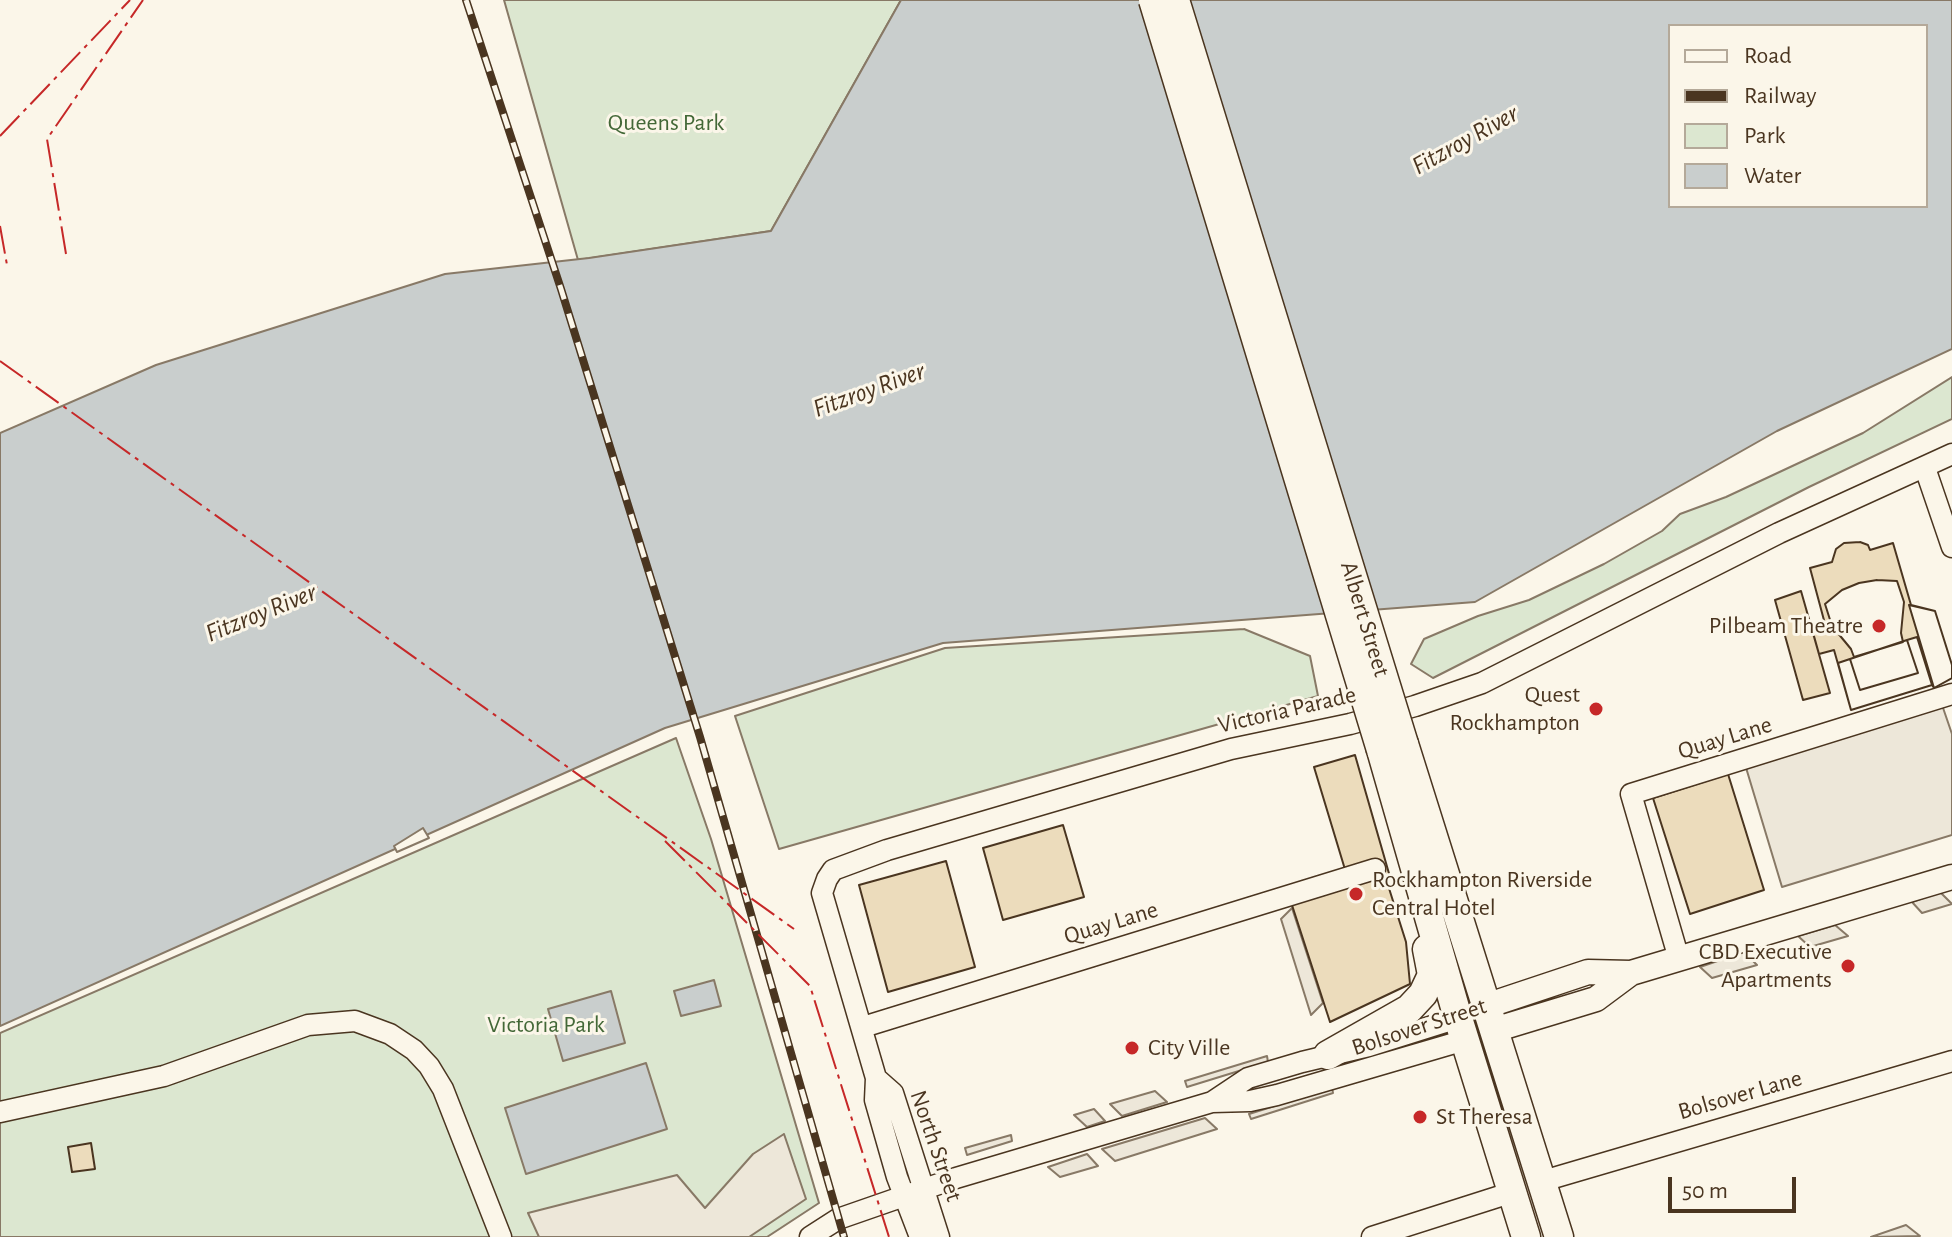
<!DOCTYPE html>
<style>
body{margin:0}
#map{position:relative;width:1952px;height:1237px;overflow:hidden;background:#fbf6e9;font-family:"Alegreya Sans",sans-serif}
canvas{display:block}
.legend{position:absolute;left:1668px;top:24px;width:260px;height:184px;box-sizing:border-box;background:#fbf6e9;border:2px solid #b4a999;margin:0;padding:10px 14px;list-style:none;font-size:24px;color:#4a3520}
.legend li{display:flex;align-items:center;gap:16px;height:40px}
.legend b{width:40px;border:2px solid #b4a999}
.scale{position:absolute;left:1668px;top:1177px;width:128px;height:36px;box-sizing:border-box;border:4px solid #4a3520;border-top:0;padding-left:10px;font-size:24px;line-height:28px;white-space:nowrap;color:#4a3520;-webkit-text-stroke:6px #fbf6e9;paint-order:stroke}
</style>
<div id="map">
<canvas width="1952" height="1237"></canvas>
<ul class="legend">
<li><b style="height:10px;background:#fbf6e9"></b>Road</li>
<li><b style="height:10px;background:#4a3520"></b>Railway</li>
<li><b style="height:22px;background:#dce7d0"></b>Park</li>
<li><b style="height:22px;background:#c9cecd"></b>Water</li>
</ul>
<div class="scale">50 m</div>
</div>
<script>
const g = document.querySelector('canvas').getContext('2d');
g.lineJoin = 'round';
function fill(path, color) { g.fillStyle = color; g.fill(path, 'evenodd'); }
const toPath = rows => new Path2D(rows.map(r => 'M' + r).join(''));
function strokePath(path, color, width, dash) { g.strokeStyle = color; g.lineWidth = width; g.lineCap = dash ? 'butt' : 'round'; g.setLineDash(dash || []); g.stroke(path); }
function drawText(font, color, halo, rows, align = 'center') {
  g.font = font + ' "Alegreya Sans",sans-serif'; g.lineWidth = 6; g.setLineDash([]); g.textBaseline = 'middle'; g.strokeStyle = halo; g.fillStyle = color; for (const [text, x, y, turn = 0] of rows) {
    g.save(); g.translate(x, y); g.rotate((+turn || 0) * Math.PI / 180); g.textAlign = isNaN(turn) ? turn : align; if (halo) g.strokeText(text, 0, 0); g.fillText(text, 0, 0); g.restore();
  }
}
const green = toPath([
 [504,0,901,0,771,231,578,260,504,0],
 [1952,377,1952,419,1809,487,1433,678,1411,664,1424,639,1478,616,1529,600,1604,564,1662,531,1680,514,1726,497,1863,433,1952,377],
 [1244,629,1310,656,1318,696,779,849,735,716,945,648,1244,629],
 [676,738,711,839,819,1203,767,1237,0,1237,0,1033,676,738]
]);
fill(green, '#dce7d0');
strokePath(green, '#887966', 2);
const parking = toPath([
 [1941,702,1952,734,1952,835,1782,887,1744,761,1941,702],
 [1940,892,1952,904,1922,913,1912,902,1940,892],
 [1292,908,1323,1003,1311,1015,1281,919,1292,908],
 [1835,925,1848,936,1810,947,1798,936,1835,925],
 [1744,952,1757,965,1712,978,1700,967,1744,952],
 [1267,1056,1268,1062,1187,1087,1185,1081,1267,1056],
 [1332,1088,1333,1093,1251,1119,1249,1114,1332,1088],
 [1155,1091,1167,1102,1122,1116,1110,1104,1155,1091],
 [1094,1109,1105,1121,1087,1127,1074,1115,1094,1109],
 [1205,1118,1217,1129,1115,1161,1102,1149,1205,1118],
 [784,1134,806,1199,749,1237,539,1237,528,1213,677,1175,705,1208,753,1154,784,1134],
 [1011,1135,1012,1141,967,1155,965,1148,1011,1135],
 [1087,1154,1098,1166,1060,1177,1048,1167,1087,1154],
 [1906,1225,1920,1236,1871,1237,1906,1225]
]);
fill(parking, '#ede7d9');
strokePath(parking, '#887966', 2);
const water = toPath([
 [901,0,1952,0,1952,349,1777,431,1475,602,943,643,665,728,0,1026,0,433,156,365,445,274,589,258,771,231,901,0],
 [1670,26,1926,26,1926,206,1670,206,1670,26],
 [714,980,721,1006,681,1016,674,991,714,980],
 [611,991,625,1043,563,1061,548,1009,611,991],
 [646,1063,667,1129,526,1174,505,1108,646,1063]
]);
fill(water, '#c9cecd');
strokePath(water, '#887966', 2);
const pier = toPath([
 [423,828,429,838,397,852,394,846,423,828]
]);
fill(pier, '#fbf6e9');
strokePath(pier, '#887966', 2);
const building = toPath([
 [1860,542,1868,545,1870,550,1893,543,1911,605,1935,611,1952,665,1952,678,1934,688,1932,685,1851,710,1834,650,1819,654,1812,629,1825,624,1810,568,1832,562,1836,549,1844,543,1860,542],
 [1877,580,1897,581,1904,602,1901,633,1903,642,1854,657,1851,649,1832,626,1825,604,1842,590,1859,583,1877,580],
 [1801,591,1830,693,1803,700,1775,600,1801,591],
 [1909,605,1935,611,1952,665,1952,678,1934,688,1909,605],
 [1917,637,1932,685,1851,710,1838,663,1850,659,1860,690,1918,673,1907,640,1917,637],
 [1907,640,1918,673,1860,690,1850,659,1907,640],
 [1355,755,1390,877,1387,882,1406,942,1410,984,1330,1022,1291,902,1350,886,1314,767,1355,755],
 [1728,774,1764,890,1690,914,1653,798,1728,774],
 [1063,825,1084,897,1003,920,983,848,1063,825],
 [946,861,975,967,888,992,859,885,946,861],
 [91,1143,95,1169,72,1172,68,1147,91,1143]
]);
fill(building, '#ecdcbc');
strokePath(building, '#4a3520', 2);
const minor = toPath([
 [1925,468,1952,547],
 [1679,959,1631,794,1952,694],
 [863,1027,1375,869],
 [876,1078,893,1093,939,1237],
 [1212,1102,1248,1078,1302,1062,1369,1046,1458,1018],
 [0,1112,164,1076,308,1025,355,1021,390,1034,414,1050,429,1066,443,1089,501,1237],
 [1543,1181,1952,1061],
 [810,1237,838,1219,956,1178,1212,1102,1250,1101,1277,1095,1465,1040],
 [920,1237,897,1177,875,1100,876,1078,822,893,827,879,833,870,887,850,1231,749,1350,724,1415,706,1482,683,1779,533,1952,454],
 [1372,1237,1513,1192]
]);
const major = toPath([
 [1486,1006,1588,972,1631,973],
 [1494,1030,1596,999,1631,973,1952,877]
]);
const highway = toPath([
 [1404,744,1559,1237],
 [1381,750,1458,1018,1526,1237],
 [1328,1055,1409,1009,1423,994,1432,975,1427,949]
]);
strokePath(minor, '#4a3520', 23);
strokePath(major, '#4a3520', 27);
strokePath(highway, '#4a3520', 31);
strokePath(minor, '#fbf6e9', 20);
strokePath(major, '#fbf6e9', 24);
strokePath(highway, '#fbf6e9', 28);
const rail = toPath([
 [466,0,561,289,700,737,844,1237]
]);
strokePath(rail, '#4a3520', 8);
strokePath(rail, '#fbf6e9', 5, [15]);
const highwayBridge = toPath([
 [1153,0,1381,750],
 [1175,0,1404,744]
]);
strokePath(highwayBridge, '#4a3520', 31, []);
strokePath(highwayBridge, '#fbf6e9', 28);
strokePath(toPath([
 [0,136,130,0],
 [0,226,7,265],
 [66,254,47,139,143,0],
 [0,361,794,929],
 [665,841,810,986,889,1237]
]), '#c62828', 2, [28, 6, 4, 6]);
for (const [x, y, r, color] of [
 [1879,626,8,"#c62828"],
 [1596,709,8,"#c62828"],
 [1356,894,8,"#c62828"],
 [1848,966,8,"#c62828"],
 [1132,1048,8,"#c62828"],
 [1420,1117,8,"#c62828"]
]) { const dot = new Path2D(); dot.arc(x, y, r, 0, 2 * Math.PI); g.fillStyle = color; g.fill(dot); strokePath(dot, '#fbf6e9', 3); }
drawText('24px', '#436837', '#fbf6e9', [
 ["Queens Park",666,123],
 ["Victoria Park",546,1025]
]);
drawText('24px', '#4a3520', '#fbf6e9', [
 ["Albert Street",1365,619,73],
 ["Victoria Parade",1287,710,-13],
 ["Quay Lane",1725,738,-17],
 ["Quay Lane",1111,923,-17],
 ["Bolsover Street",1419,1027,-18],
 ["Bolsover Lane",1740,1095,-16],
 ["North Street",936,1146,71]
]);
drawText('24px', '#4a3520', '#fbf6e9', [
 ["Pilbeam Theatre",1863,626],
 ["Quest",1580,695],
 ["Rockhampton",1580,723],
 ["Rockhampton Riverside",1372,880,"left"],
 ["Central Hotel",1372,908,"left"],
 ["CBD Executive",1832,952],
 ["Apartments",1832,980],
 ["City Ville",1148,1048,"left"],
 ["St Theresa",1436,1117,"left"]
], 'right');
drawText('italic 26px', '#4a3520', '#fbf6e9', [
 ["Fitzroy River",1465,140,-29],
 ["Fitzroy River",869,390,-20],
 ["Fitzroy River",261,613,-22]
]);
</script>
